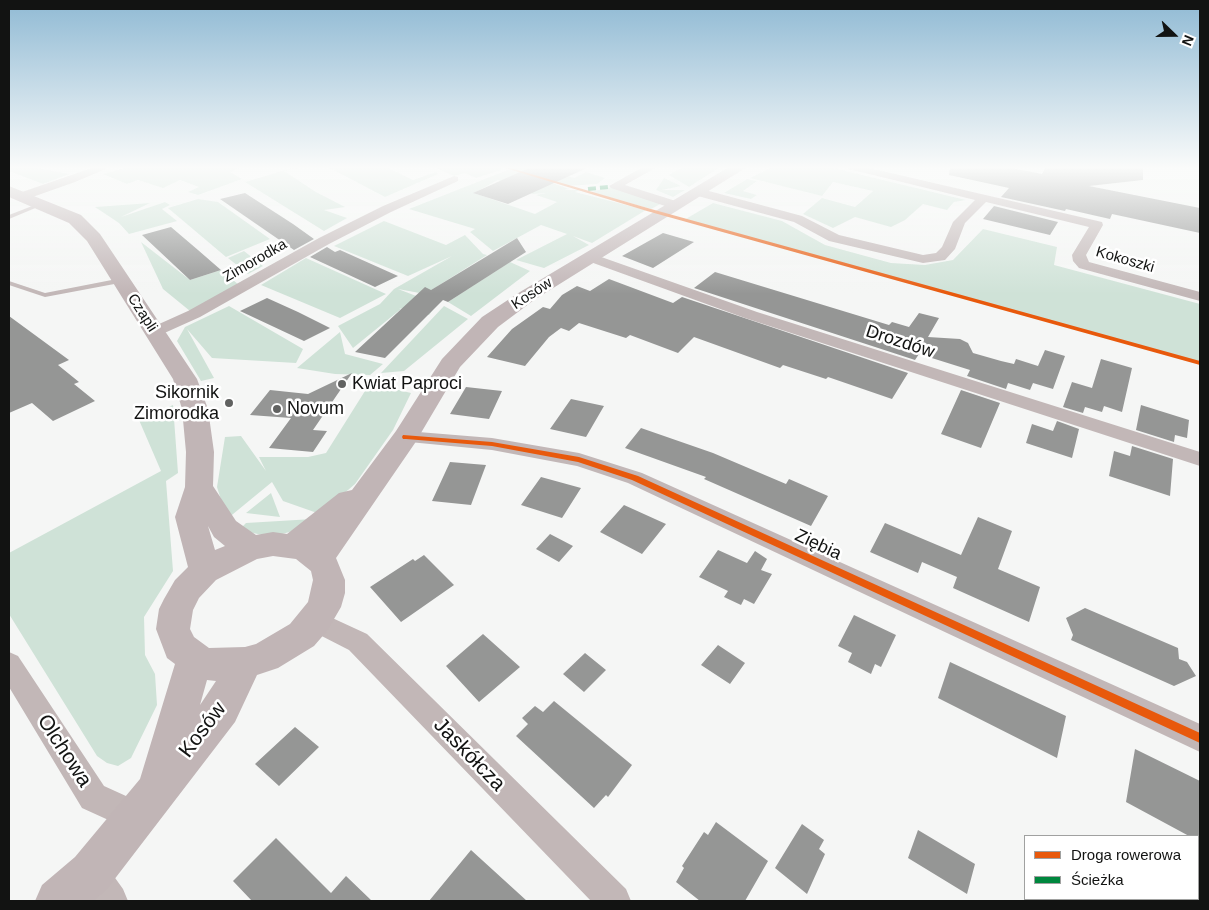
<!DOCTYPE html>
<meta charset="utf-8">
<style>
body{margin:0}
#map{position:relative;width:1209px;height:910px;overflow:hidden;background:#f5f6f5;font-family:Arial,sans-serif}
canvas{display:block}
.frame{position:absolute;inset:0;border:10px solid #121312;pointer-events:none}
.legend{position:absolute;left:1024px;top:835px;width:175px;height:65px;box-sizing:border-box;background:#fff;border:1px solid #a0a1a0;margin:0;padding:6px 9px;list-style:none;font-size:15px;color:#121312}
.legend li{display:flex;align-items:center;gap:10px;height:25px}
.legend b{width:25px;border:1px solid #a0a1a0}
.north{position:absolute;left:1149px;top:10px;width:50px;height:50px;-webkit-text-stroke:4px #fff;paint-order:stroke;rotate:112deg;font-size:14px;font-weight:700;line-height:20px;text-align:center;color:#121312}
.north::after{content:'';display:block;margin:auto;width:18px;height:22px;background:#121312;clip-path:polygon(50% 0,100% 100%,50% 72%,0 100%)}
</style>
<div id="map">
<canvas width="1209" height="910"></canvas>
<div class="frame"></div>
<ul class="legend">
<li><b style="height:6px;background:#e8590c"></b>Droga rowerowa</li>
<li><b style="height:6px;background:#00873e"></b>Ścieżka</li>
</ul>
<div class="north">N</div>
</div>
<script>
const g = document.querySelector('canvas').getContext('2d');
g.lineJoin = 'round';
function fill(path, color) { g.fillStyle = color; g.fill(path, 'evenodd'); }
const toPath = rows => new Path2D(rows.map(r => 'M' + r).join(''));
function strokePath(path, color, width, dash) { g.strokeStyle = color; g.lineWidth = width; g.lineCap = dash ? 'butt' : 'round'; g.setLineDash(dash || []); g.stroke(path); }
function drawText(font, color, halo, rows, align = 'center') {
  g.font = font + ' Arial,sans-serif'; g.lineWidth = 5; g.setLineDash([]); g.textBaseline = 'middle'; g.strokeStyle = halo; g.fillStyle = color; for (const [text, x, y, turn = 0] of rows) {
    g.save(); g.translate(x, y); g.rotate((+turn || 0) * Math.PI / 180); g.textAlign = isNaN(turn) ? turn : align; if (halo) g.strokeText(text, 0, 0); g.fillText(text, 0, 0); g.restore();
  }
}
fill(toPath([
 [9,167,31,167,69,174,43,184,9,171],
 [128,167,237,167,239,168,230,172,242,179,198,195,188,192,199,187,180,180,163,188,138,180,127,184,103,174],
 [296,167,302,167,284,171,316,192,345,207,324,210,347,218,324,231,245,182],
 [328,167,386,167,413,180,436,172,438,174,385,197],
 [434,167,496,167,504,169,476,178,465,173,454,176],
 [504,167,536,167,574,178,586,172,605,178,597,184,566,186,530,175,569,189,564,190,580,190,575,192,646,210,592,243,573,236,589,245,544,268,516,260,567,234,541,225,493,251,470,232,475,229,409,209,510,169],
 [498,180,533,194,546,193,536,195,557,202,535,214,474,193],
 [683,167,720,167,689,187,669,175],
 [773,167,829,167,966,200,954,202,947,210,923,204,905,220,891,227,855,217,833,228,803,214,822,198,855,207,873,191,833,182,822,196,750,178],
 [664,178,681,186,662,190,685,190,673,197,656,190],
 [747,179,757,181,743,191,757,195,751,199,724,193],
 [615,186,664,202,651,209,591,192],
 [198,199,218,202,270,239,226,257,168,208],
 [165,202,170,205,162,209,177,221,129,234,119,223,95,207,150,203,121,217],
 [713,203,782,221,825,245,891,263,925,265,953,260,983,229,1057,247,1054,265,1200,304,1200,363,684,220],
 [384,221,446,245,465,235,483,254,487,255,425,294,398,289,437,304,429,315,399,308,401,309,353,348,338,326,380,304,394,289,452,256,408,276,334,246],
 [141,242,190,280,221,270,239,285,190,311,163,289],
 [244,251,263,266,248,274,228,258],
 [306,258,386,294,340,318,261,285],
 [510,262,530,271,471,316,448,302],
 [229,306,303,349,296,363,212,358,187,329,214,378,201,381,177,341,185,327],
 [444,306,468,319,404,371,381,373],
 [340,332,345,354,383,364,370,375,335,374,297,368],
 [370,383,411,393,393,430,355,484,320,514,283,501,272,482,227,519,217,487,225,437,241,436,266,471,259,457,308,457,326,453],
 [173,405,178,473,166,481,173,571,144,617,145,655,155,674,157,705,131,758,118,766,107,763,97,756,9,614,9,553,161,471,139,420],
 [271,493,280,517,246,513],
 [313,519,296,530,272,537,239,530,246,523]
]), '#cfe2d7');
fill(toPath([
 [531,167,589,167,508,204,473,193],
 [950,167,1006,167,1042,174,1046,167,1143,167,1143,180,1089,186,1200,208,1200,233,1112,214,1110,219,1066,209,1065,211,1001,197,1009,188,949,175],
 [245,193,293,224,314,239,294,250,220,199],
 [994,206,1058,222,1050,235,983,219],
 [171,227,198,250,221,270,190,280,142,235],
 [663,233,694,242,653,268,622,256],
 [517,238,526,252,448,302,443,300,385,358,355,352,425,287,431,290],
 [327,247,335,252,340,250,398,276,375,287,310,257],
 [715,272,889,325,892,322,909,327,919,313,939,318,928,337,960,339,968,343,973,353,1001,361,1014,364,1016,359,1038,366,1045,350,1065,356,1053,389,1033,383,1030,390,1008,383,1006,389,967,376,970,370,919,354,915,360,694,288],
 [609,279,673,303,682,297,908,373,892,399,828,377,826,379,783,365,780,368,694,337,678,353,630,335,626,338,579,323,569,331,561,328,549,337,525,366,487,357,512,329,543,307,550,309,562,295,577,286,590,291],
 [267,298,298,312,330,328,304,341,240,311],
 [9,316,69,360,58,365,79,382,74,384,95,401,53,421,32,403,9,413],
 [1101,359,1132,368,1122,412,1104,406,1102,412,1085,407,1083,413,1063,407,1072,382,1092,388],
 [352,373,313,430,327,431,313,452,269,448,291,418,250,415,270,390,308,394],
 [466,387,502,391,489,419,450,414],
 [961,390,1000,403,981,448,941,434],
 [571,399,604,406,586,437,550,429],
 [1141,405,1189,420,1187,438,1175,435,1174,442,1136,430],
 [1057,421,1079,429,1072,458,1026,443,1032,424,1053,431],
 [641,428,713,453,786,484,789,479,828,496,811,526,704,479,706,477,625,448],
 [1132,446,1173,459,1170,496,1109,476,1114,451,1130,456],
 [450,462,486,465,471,505,432,501],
 [541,477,581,488,562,518,521,505],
 [624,505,666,524,642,554,600,532],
 [978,517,1012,531,998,569,1040,587,1029,622,953,588,957,577,922,562,918,573,870,552,885,523,961,555],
 [550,534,573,546,559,562,536,549],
 [718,550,747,563,755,551,767,559,761,570,772,574,754,604,744,599,741,605,724,597,728,591,699,577],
 [424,555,454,585,401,622,370,587,413,559,415,561],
 [1085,608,1178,648,1179,659,1187,662,1196,676,1174,686,1071,640,1073,635,1066,618],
 [854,615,896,635,881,667,875,664,871,674,848,662,852,653,838,646],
 [483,634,520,667,479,702,446,666],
 [718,645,745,663,730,684,701,665],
 [585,653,606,670,584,692,563,674],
 [950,662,1066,716,1057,758,938,698],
 [554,701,632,765,608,797,606,795,594,808,516,736,528,724,522,718,535,706,543,712],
 [295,727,319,747,279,786,255,764],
 [1135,749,1200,781,1200,842,1198,841,1198,836,1189,836,1126,802],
 [716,822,768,861,745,901,700,901,676,882,684,868,682,866,704,832,708,835],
 [802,824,824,840,819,849,825,854,807,894,775,868],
 [918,830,975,864,967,894,908,858],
 [276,838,331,893,346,876,372,901,252,901,233,881],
 [471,850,527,901,429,901]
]), '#959695');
fill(toPath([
 [40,203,45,204,9,219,9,215,40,203],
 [122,278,126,280,125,282,45,297,9,285,9,281,45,293,122,278]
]), '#c2b7b7');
fill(toPath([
 [95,167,110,167,75,182,27,199,23,200,17,196,19,193,95,167],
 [643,167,657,167,625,185,679,202,681,205,679,208,671,208,611,188,609,186,643,167],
 [847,167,865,167,1102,222,1103,225,1086,255,1089,262,1200,292,1200,301,1079,268,1073,261,1072,255,1089,227,986,202,965,223,955,249,945,260,923,263,829,241,794,222,694,195,692,192,698,188,802,216,839,235,923,255,936,253,942,247,953,222,975,200,849,169,847,167],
 [454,176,458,177,458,181,391,212,329,244,200,317,160,335,154,337,146,332,148,329,188,311,319,238,383,206,454,176],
 [590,253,757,312,1200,452,1200,466,745,318,585,260,583,257,590,253],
 [406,431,492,438,579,453,642,473,1200,724,1200,752,628,483,577,466,492,450,399,441,396,437,399,433,406,431],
 [315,610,367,634,626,889,631,901,591,901,349,650,306,628,302,621,306,614,315,610],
 [9,652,18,656,104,786,148,806,153,817,148,828,137,833,82,808,9,687,9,652],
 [91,857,103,861,123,889,128,901,91,901,75,873,79,861,91,857]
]), '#c2b7b7');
fill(toPath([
 [729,167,747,167,534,300,498,327,460,367,415,443,336,558,345,580,345,593,341,607,327,631,314,646,278,668,257,675,235,722,107,889,93,901,35,901,42,885,75,857,140,779,175,664,167,658,156,629,159,609,164,599,175,580,188,567,175,517,185,487,186,452,182,409,173,379,87,241,69,223,9,197,9,186,81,215,100,234,197,379,208,409,214,452,213,486,236,521,256,535,273,532,287,534,339,493,352,490,396,431,442,359,482,317,520,292,729,167],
 [208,526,214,537,225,546,215,550,208,526],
 [273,556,296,559,311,571,313,580,308,602,290,624,256,644,245,647,209,648,194,637,190,629,193,610,199,598,216,580,257,559,273,556],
 [207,680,216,681,200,705,207,680]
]), '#c1b5b6');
strokePath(toPath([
 [588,189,608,187]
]), '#00873e', 4, [8, 4]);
fill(toPath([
 [502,167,507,167,651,209,1200,361,1200,365,647,211,502,167],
 [403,435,492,442,579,457,638,476,1200,733,1200,743,632,480,578,462,492,446,406,439,403,439,402,437,403,435]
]), '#e8590c');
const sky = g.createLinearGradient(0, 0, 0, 294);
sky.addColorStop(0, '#90bad4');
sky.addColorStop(0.57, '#fafbfa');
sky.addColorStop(1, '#fafbfa00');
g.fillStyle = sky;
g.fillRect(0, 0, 1209, 294);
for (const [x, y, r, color] of [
 [342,384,5,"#616261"],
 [229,403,5,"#616261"],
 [277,409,5,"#616261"]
]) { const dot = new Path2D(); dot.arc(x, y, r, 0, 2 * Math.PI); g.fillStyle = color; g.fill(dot); strokePath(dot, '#fff', 2); }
drawText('15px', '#121312', '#fff', [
 ["Kokoszki",1125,260,16],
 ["Zimorodka",255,261,-30],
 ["Kosów",532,294,-33],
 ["Czapli",142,313,57]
]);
drawText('18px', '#121312', '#fff', [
 ["Drozdów",900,342,18],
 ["Ziębia",818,545,25]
]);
drawText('18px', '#121312', '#fff', [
 ["Kwiat Paproci",352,384],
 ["Sikornik",219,393,"right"],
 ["Zimorodka",219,414,"right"],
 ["Novum",287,409]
], 'left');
drawText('21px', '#121312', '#fff', [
 ["Kosów",203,730,-53],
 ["Olchowa",64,751,57],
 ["Jaskółcza",469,755,46]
]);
</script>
